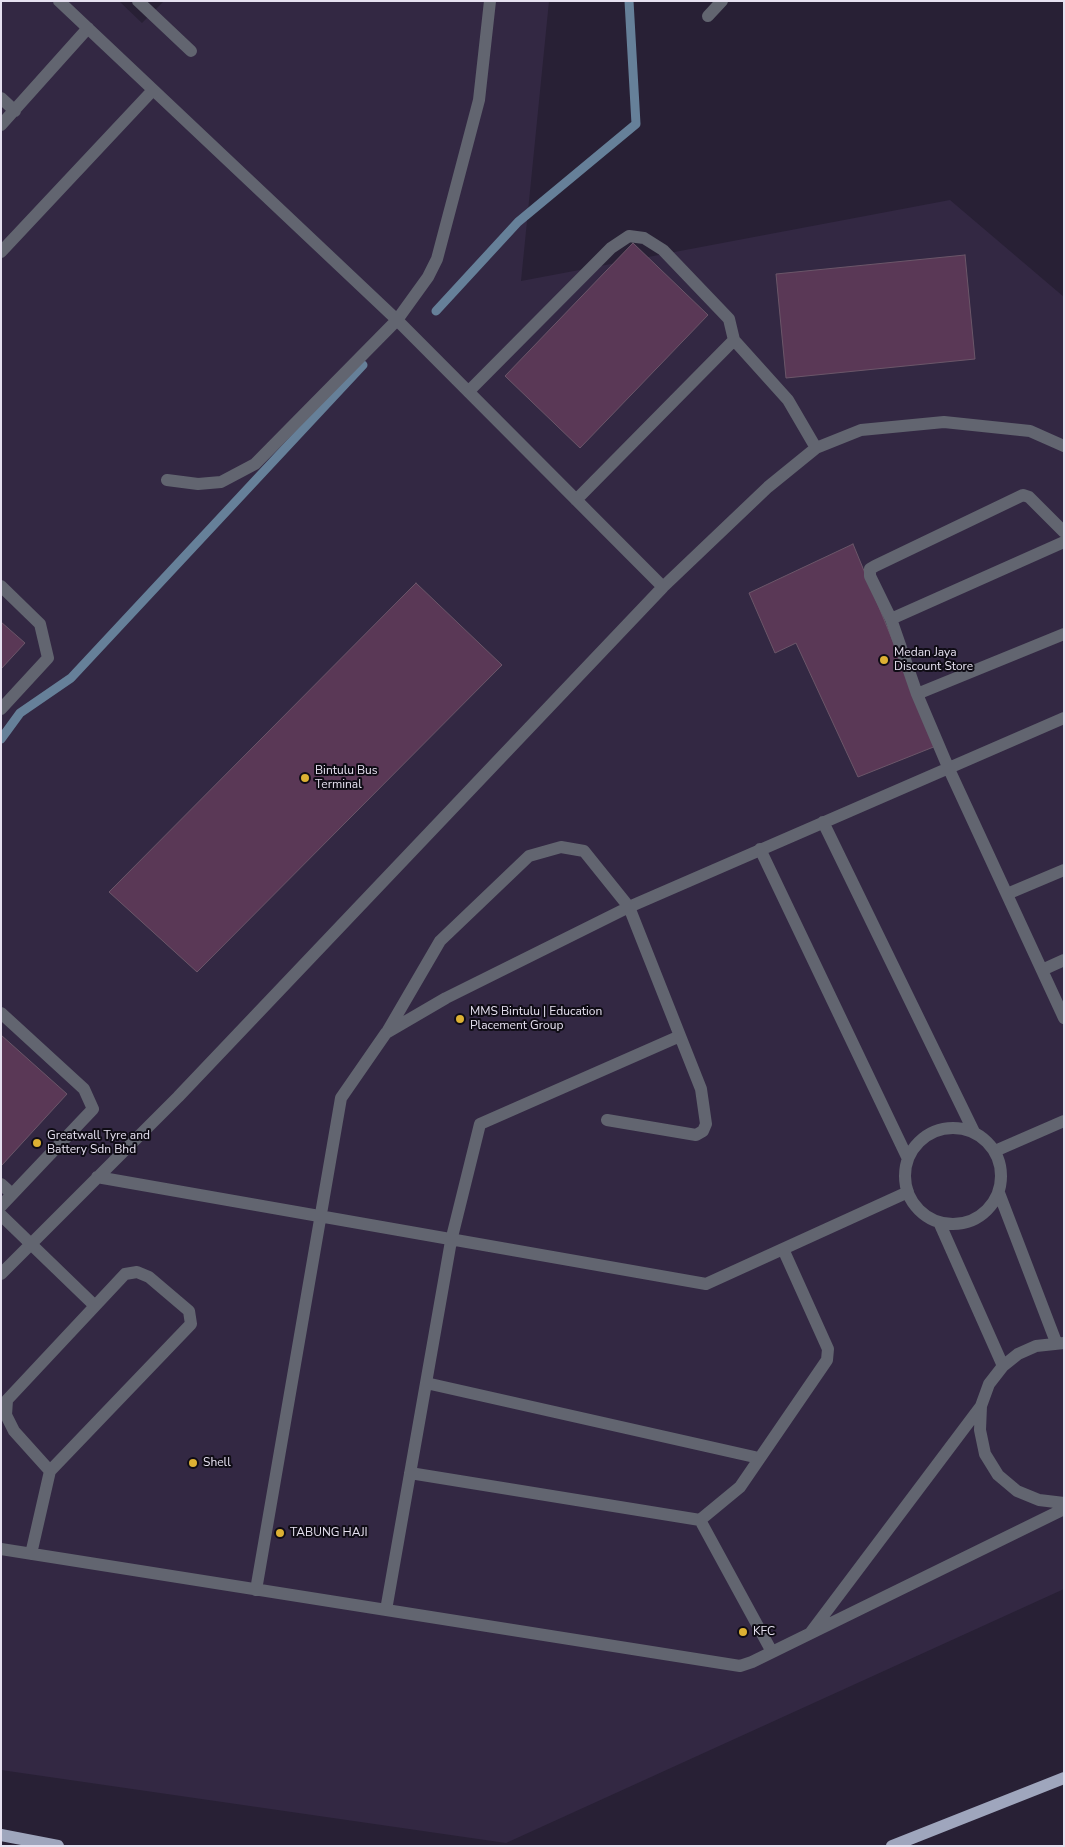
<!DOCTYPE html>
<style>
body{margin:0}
#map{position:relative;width:1065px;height:1847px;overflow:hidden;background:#282035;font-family:"Nunito Sans",sans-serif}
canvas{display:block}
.frame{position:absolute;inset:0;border:2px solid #e6e1f0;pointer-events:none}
</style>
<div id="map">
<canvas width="1065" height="1847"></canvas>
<div class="frame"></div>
</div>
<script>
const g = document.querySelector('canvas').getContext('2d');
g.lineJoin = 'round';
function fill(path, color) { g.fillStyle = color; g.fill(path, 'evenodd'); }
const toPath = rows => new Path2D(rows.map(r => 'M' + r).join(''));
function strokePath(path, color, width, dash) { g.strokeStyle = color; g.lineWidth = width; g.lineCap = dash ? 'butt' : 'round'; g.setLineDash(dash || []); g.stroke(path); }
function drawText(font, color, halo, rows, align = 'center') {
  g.font = font + ' "Nunito Sans",sans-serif'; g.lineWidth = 4; g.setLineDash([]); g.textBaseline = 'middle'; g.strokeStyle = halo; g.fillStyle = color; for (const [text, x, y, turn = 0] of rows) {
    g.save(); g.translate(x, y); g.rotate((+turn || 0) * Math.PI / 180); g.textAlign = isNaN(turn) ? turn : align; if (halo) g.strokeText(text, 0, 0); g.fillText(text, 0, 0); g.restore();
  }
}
fill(toPath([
 [1,1,119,1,142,23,164,1,549,1,521,281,950,200,1064,297,1064,1589,506,1843,1,1770]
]), '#332843');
strokePath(toPath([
 [436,311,518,222,636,124,629,1],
 [1,739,20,713,71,678,363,365]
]), '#668099', 9);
const building = toPath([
 [633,243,708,315,580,448,505,376,633,243],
 [965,255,975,359,786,378,776,274,965,255],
 [853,544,936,746,858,777,796,643,775,653,749,593,853,544],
 [416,583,502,665,197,972,109,892,416,583],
 [1,622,25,643,1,669,1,622],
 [1,1035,67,1094,2,1165,1,1164,1,1035]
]);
fill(building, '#5a3856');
strokePath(building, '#6b5669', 1);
strokePath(toPath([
 [59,1,397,320,663,587],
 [138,1,191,51],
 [708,16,722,1],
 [1,98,15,111],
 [1,125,88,28],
 [1,252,153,90],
 [469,391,611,248,629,236,644,238,663,250,729,319,734,340,788,400,816,448],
 [167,480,198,484,221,482,255,464,397,320,428,277,437,259,479,100,490,1],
 [576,500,734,340],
 [1064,532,1029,497,1023,495,875,566,870,569,870,576,891,619,917,694,948,767,1064,1018],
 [1,586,40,624,48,658,1,709],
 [891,619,1064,542],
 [917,694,1064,634],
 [823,822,974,1132],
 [760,849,908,1159],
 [1007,894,1064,870],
 [1042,970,1064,960],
 [1,1013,84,1089,93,1109,1,1206],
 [387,1032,440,941,529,856,561,847,584,851,629,907,701,1089,706,1124,703,1131,696,1135,607,1120],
 '905 1176a48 48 0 1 1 96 0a48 48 0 1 1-96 0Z',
 [995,1151,1064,1121],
 [97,1177,706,1284,908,1192],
 [1,1184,12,1194],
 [999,1193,1056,1342],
 [1,1215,94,1305],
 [939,1222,1003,1366],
 [1,1274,178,1097,663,587,768,487,816,448,861,430,944,422,1030,431,1064,446],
 [1064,1343,1036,1346,1018,1354,1003,1366,989,1384,981,1406,980,1430,985,1454,998,1475,1017,1491,1039,1500,1064,1503],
 [426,1383,759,1458],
 [410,1473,700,1520,740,1487,827,1360,828,1349,783,1249],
 [700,1520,772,1652],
 [1,1549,740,1666,752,1662,1064,1509],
 [31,1554,50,1471,14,1431,6,1415,7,1400,125,1274,137,1272,149,1277,189,1311,191,1324,50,1471],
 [256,1590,341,1098,386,1033,446,998,629,907,1064,718],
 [386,1610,451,1241,480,1124,680,1036],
 [811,1632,981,1406]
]), '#626570', 12);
strokePath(toPath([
 [1,1835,58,1846],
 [892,1846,1064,1778]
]), '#9fa6bd', 12);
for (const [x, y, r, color] of [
 [884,660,5,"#ddb133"],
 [305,778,5,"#ddb133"],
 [460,1019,5,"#ddb133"],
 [37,1143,5,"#ddb133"],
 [193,1463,5,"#ddb133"],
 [280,1533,5,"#ddb133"],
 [743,1632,5,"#ddb133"]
]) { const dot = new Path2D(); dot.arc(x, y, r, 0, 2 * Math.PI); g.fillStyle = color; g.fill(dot); strokePath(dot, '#0f0c15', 2); }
drawText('12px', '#e6e1f0', '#0f0c15', [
 ["Medan Jaya",894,653],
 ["Discount Store",894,667],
 ["Bintulu Bus",315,771],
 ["Terminal",315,785],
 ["MMS Bintulu | Education",470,1012],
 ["Placement Group",470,1026],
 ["Greatwall Tyre and",47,1136],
 ["Battery Sdn Bhd",47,1150],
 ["Shell",203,1463],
 ["TABUNG HAJI",290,1533],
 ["KFC",753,1632]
], 'left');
</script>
